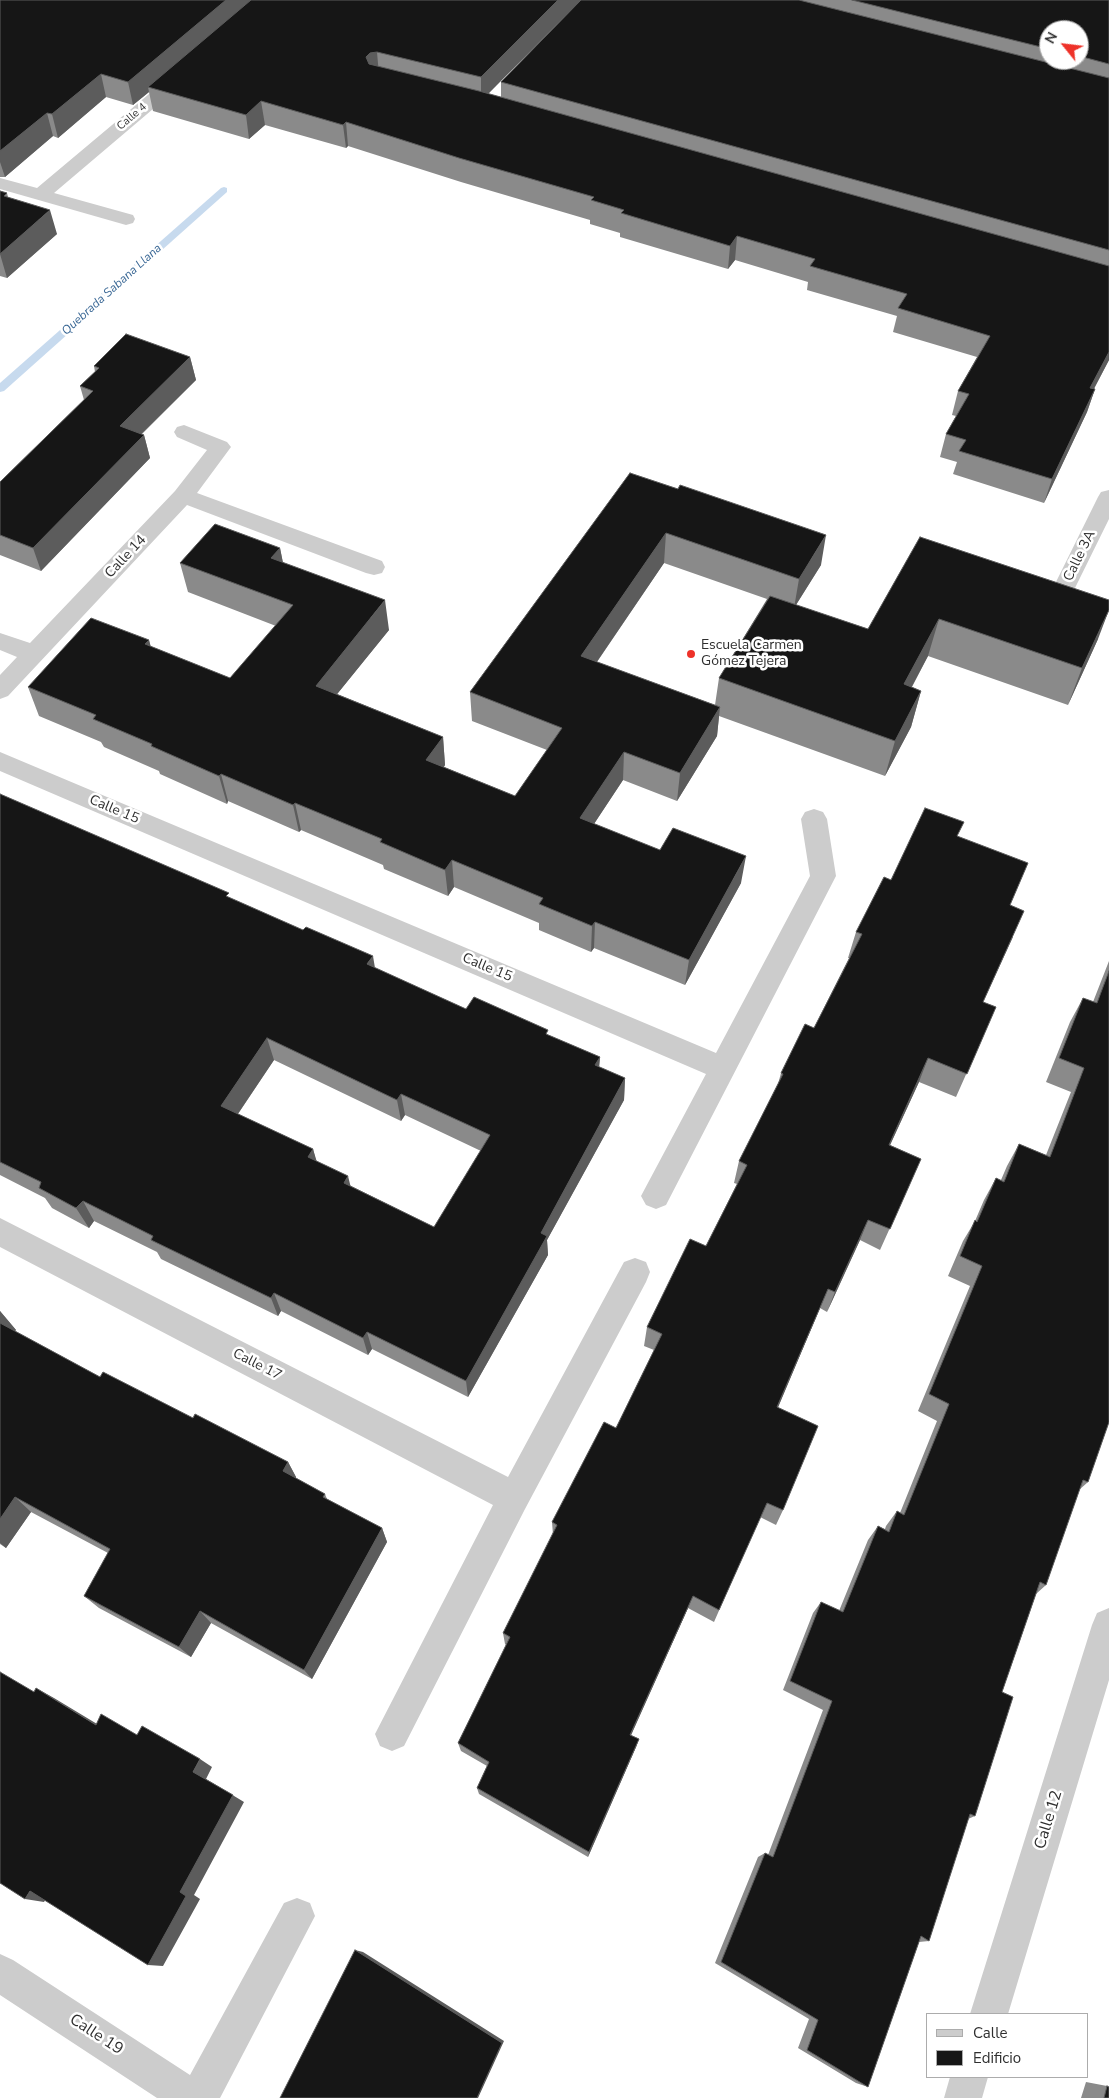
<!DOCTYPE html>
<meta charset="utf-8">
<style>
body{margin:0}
#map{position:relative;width:1109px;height:2098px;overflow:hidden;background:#fff;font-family:"Nunito Sans",sans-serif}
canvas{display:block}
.legend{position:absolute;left:926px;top:2013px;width:162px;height:65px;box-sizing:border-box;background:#fff;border:1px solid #acacac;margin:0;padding:6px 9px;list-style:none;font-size:15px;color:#2f2f2f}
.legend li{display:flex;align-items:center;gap:10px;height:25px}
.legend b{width:25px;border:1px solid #acacac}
.north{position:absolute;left:1039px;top:20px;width:50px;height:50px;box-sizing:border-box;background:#fff;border:1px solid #acacac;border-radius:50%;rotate:299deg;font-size:14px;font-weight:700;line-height:20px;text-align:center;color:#2f2f2f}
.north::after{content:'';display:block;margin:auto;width:18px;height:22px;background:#ee3229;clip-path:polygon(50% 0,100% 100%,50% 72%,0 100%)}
</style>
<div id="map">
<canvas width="1109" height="2098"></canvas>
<ul class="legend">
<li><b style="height:6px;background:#ccc"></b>Calle</li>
<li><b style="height:14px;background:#161616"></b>Edificio</li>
</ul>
<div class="north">N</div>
</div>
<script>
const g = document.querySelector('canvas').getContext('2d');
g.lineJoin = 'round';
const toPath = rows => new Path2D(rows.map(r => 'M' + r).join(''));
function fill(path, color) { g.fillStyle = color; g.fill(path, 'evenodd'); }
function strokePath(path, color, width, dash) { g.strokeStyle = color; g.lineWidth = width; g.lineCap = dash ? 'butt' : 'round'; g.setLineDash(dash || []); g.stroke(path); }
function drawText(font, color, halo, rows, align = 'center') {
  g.font = font + ' "Nunito Sans",sans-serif'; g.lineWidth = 5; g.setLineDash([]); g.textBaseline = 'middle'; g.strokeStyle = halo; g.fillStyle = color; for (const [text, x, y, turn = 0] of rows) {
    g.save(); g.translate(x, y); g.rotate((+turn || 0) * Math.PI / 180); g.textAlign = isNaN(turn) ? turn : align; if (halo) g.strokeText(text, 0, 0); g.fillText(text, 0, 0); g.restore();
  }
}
fill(toPath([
 [224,187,227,188,227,192,4,391,0,392,0,383,221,188,224,187]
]), '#c7daee');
fill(toPath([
 [180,72,186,73,189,77,186,81,54,193,133,215,135,219,133,223,126,225,0,189,0,178,37,188,174,73,180,72],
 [184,425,227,442,231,447,197,493,382,561,385,567,382,573,374,575,366,573,187,505,8,696,0,699,0,675,17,657,0,650,0,633,30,643,175,491,207,450,177,437,174,432,177,427,184,425],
 [1109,490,1109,519,1075,588,1072,594,1064,596,1056,594,1053,588,1098,497,1101,492,1109,490],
 [0,752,716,1053,810,876,801,819,805,812,814,809,823,812,827,819,836,876,666,1205,656,1209,646,1205,641,1196,706,1074,0,771,0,752],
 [0,1218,508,1477,624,1262,635,1258,646,1262,650,1272,646,1282,525,1509,404,1746,392,1751,380,1746,375,1734,493,1505,0,1247,0,1218],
 [1109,1608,1109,1680,1008,2014,970,2014,1092,1625,1097,1613,1109,1608],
 [297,1898,310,1903,315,1916,220,2098,157,2098,0,1995,0,1954,13,1960,190,2075,284,1903,297,1898],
 [950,2077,988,2077,982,2098,944,2098,950,2077]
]), '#ccc');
fill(toPath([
 [0,0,581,0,488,94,501,97,501,82,581,0,1109,0,1109,360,1094,389,1095,389,1087,412,1044,503,953,474,957,462,940,457,946,434,956,416,952,415,958,391,977,357,893,332,897,316,807,290,808,282,735,260,728,269,620,237,620,233,590,224,590,220,461,182,348,146,346,148,265,125,249,139,153,111,149,92,133,105,106,97,58,138,53,136,5,177,0,177],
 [1049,30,1079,30,1079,60,1049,60],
 [0,191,7,193,8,197,57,234,7,278,0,276],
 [190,357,196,380,142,434,144,435,150,458,41,571,0,555,0,482,84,400,80,386,95,372,94,366],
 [630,473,821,565,796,605,868,629,920,537,1098,639,1068,705,928,656,912,687,921,691,911,727,885,776,719,716,717,736,677,801,623,780,594,824,741,883,685,985,594,948,591,952,539,930,539,923,454,887,448,896,384,869,383,865,301,830,299,832,228,801,227,804,160,774,159,771,104,747,101,742,39,716,28,687,149,640,150,646,230,678,276,626,188,592,180,563,280,548,283,563,389,630,337,694,443,737,445,765,444,767,515,796,547,750,472,721,470,692],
 [664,563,767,599,719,678,715,705,597,662],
 [0,794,230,898,375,968,466,1009,548,1035,600,1057,599,1067,625,1078,624,1100,547,1240,548,1255,468,1397,372,1349,368,1355,281,1311,278,1316,161,1259,157,1252,94,1221,89,1228,52,1208,45,1198,0,1175],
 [274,1060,401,1121,405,1115,481,1151,434,1227,351,1186,316,1161,313,1149,238,1114],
 [958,836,1010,905,1013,937,983,1002,996,1007,956,1097,919,1082,890,1145,921,1159,880,1250,860,1240,827,1312,820,1308,778,1407,783,1510,776,1525,760,1517,714,1622,688,1608,631,1735,639,1739,636,1747,588,1857,479,1794,477,1788,487,1766,461,1751,458,1743,506,1645,505,1644,503,1633,553,1535,552,1522,616,1428,654,1350,644,1346,647,1327,706,1246,737,1184,734,1183,739,1161,778,1084,781,1073,814,1028,849,958,848,958,856,932,891,880],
 [1109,961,1109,1422,1088,1482,1079,1490,1046,1585,1036,1594,1002,1692,975,1816,968,1819,929,1941,919,1942,868,2087,856,2083,798,2048,809,2019,715,1963,758,1857,765,1853,768,1855,823,1710,783,1690,813,1613,821,1602,839,1611,868,1540,878,1526,885,1529,886,1526,897,1511,900,1513,937,1421,918,1411,970,1286,948,1276,963,1241,975,1221,984,1200,996,1178,1001,1180,1007,1166,1019,1144,1046,1155,1071,1092,1046,1082,1070,1022,1083,998,1093,1002],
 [0,1311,16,1330,15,1331,100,1377,288,1462,296,1477,296,1478,325,1494,327,1499,382,1528,387,1542,312,1679,211,1623,191,1657,99,1608,84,1596,108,1553,31,1512,6,1548,0,1544],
 [1086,2082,1107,2086,1109,2098,1081,2098]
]), '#8a8a8a');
fill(toPath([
 [226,0,258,0,148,87,149,92,133,105,128,82],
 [558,0,581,0,481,101,481,77],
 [377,52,379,75,368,81,366,57,370,53],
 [101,74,106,97,58,138,52,114],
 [261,101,265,125,249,139,246,115],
 [47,113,53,136,5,177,0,162,0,151],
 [346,122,348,146,346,148,343,125],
 [50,210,57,234,7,278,0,254],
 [737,236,735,260,728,269,730,246],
 [1109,352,1109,360,1082,411,1090,388],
 [190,357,196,380,126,449,120,426],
 [1095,389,1087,412,1044,503,1052,479],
 [144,435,150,458,41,571,33,548],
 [666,533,664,563,581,685,581,656],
 [826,535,821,565,794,608,799,579],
 [280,548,286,578,271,558],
 [385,600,389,630,321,714,316,686],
 [1109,610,1098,639,1068,705,1082,668],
 [939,619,928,656,894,720,904,684],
 [149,640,157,669,145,644],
 [921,691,911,727,885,776,895,741],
 [720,707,717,736,677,801,680,773],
 [443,737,445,765,429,788,426,760],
 [624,752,623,780,580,845,580,818],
 [221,774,228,801,227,804,219,776],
 [295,803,301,830,299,832,293,805],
 [746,856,741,883,685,985,689,960],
 [452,860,454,887,448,896,445,870],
 [595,922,594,948,591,952,592,926],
 [373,956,377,980,367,964],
 [267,1038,274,1060,229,1127,221,1106],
 [600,1057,598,1079,595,1065],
 [928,1058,919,1082,880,1167,889,1145],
 [625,1078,624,1100,547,1240,548,1255,468,1397,466,1381,541,1233],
 [401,1094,405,1115,401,1121,397,1100],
 [313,1149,319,1169,308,1157],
 [348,1176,353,1196,344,1183],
 [83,1201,94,1221,89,1228,76,1208],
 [868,1220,860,1240,827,1312,835,1292],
 [828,1289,820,1308,771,1424,777,1407],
 [274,1293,281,1311,278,1316,271,1298],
 [0,1311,16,1330,9,1338,0,1327],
 [367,1332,372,1349,368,1355,363,1338],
 [288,1462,296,1477,291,1487,283,1471],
 [15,1497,31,1512,6,1548,0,1543,0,1519],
 [382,1528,387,1542,312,1679,304,1670],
 [693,1596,688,1608,628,1742,630,1735],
 [200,1611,211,1623,191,1657,179,1647],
 [36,1688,54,1698,112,1733,96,1725],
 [639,1739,636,1747,588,1857,589,1852],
 [200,1759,212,1767,206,1779,244,1802,194,1895,200,1899,163,1966,148,1965,180,1892,193,1772],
 [30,1891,49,1894,44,1902,25,1899],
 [355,1950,363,1952,504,2041,478,2098,477,2098]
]), '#5c5c5c');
const building = toPath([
 [0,0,226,0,128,82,101,74,52,114,47,113,0,151,0,0],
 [251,0,558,0,481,77,377,52,370,53,366,57,369,64,479,91,1109,266,1109,352,1090,388,1095,389,1052,479,959,451,966,440,946,434,969,394,958,391,990,336,898,308,907,294,810,266,815,259,737,236,730,246,621,213,624,210,591,200,594,197,459,158,346,122,343,125,261,101,246,115,148,87,251,0],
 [581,0,799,0,1109,78,1109,250,501,82,581,0],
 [852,0,1109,0,1109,64,1079,56,1079,30,1049,30,1049,49,852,0],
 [0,191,7,193,4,196,50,210,0,254,0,191],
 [126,334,190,357,120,426,144,435,33,548,0,535,0,482,93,391,80,386,99,368,94,366,126,334],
 [630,473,678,489,680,485,826,535,799,579,666,533,581,656,720,707,680,773,624,752,580,818,660,850,673,828,746,856,689,960,595,922,592,926,539,904,543,898,452,860,445,870,380,842,382,839,295,803,293,805,221,774,219,776,151,746,152,744,93,719,96,715,28,687,91,618,149,640,145,644,230,678,293,605,180,563,215,524,280,548,271,558,385,600,316,686,443,737,426,760,515,796,562,728,470,692,630,473],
 [920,537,1109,600,1109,610,1082,668,939,619,904,684,921,691,895,741,719,678,770,596,868,629,920,537],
 [0,794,229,893,226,896,303,930,306,927,373,956,367,964,466,1009,474,997,548,1030,546,1034,600,1057,595,1065,625,1078,541,1233,547,1236,466,1381,367,1332,363,1338,274,1293,271,1298,151,1240,153,1236,83,1201,76,1208,39,1188,41,1182,0,1162,0,794],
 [267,1038,397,1100,401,1094,490,1135,434,1227,344,1183,348,1176,308,1157,313,1149,221,1106,267,1038],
 [925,808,964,822,957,836,1028,863,1010,905,1024,911,983,1002,996,1007,967,1074,928,1058,889,1145,921,1159,890,1229,868,1220,835,1292,828,1289,777,1407,818,1426,783,1510,767,1503,719,1610,693,1596,630,1735,639,1739,589,1852,477,1788,489,1762,458,1743,510,1637,503,1633,557,1525,552,1522,604,1422,616,1428,662,1334,647,1327,690,1239,706,1246,747,1165,739,1161,783,1074,781,1073,805,1024,814,1028,862,934,856,932,884,877,891,880,925,808],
 [1109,971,1109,1422,1088,1482,1083,1480,1046,1585,1040,1582,1002,1692,1013,1697,975,1816,970,1814,929,1941,921,1936,868,2087,807,2050,818,2020,721,1962,765,1853,773,1857,832,1701,790,1681,821,1602,843,1612,878,1526,889,1532,897,1511,904,1515,949,1404,929,1394,982,1266,960,1256,975,1220,977,1222,996,1178,1004,1182,1019,1144,1050,1157,1084,1068,1059,1058,1083,998,1097,1003,1109,971],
 [0,1323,100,1377,103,1372,193,1418,195,1414,288,1462,283,1471,325,1494,323,1497,382,1528,304,1670,200,1611,179,1647,84,1596,110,1549,15,1497,0,1519,0,1323],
 [0,1672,34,1692,36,1688,96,1725,101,1714,137,1735,142,1726,200,1759,193,1772,233,1795,180,1892,186,1896,148,1965,30,1891,25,1899,0,1883,0,1672],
 [355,1950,502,2043,477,2098,280,2098,355,1950],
 [1107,2086,1109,2087,1109,2098,1104,2098,1107,2086]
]);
fill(building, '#161616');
strokePath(building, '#5c5c5c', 1);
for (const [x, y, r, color] of [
 [691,654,5,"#ee3229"]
]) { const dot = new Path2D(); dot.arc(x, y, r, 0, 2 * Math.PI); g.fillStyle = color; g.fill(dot); strokePath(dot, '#fff', 2); }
drawText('11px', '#2f2f2f', '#fff', [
 ["Calle 4",132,117,-40]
]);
drawText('italic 12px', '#396795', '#fff', [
 ["Quebrada Sabana Llana",112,290,-42]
]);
drawText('14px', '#2f2f2f', '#fff', [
 ["Calle 3A",1080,556,-64],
 ["Calle 14",126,557,-47],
 ["Calle 15",114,810,23],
 ["Calle 15",487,968,23],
 ["Calle 17",257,1365,27]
]);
drawText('14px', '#2f2f2f', '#fff', [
 ["Escuela Carmen",701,646],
 ["Gómez Tejera",701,662]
], 'left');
drawText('16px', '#2f2f2f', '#fff', [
 ["Calle 12",1049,1820,-73],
 ["Calle 19",96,2035,33]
]);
</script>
